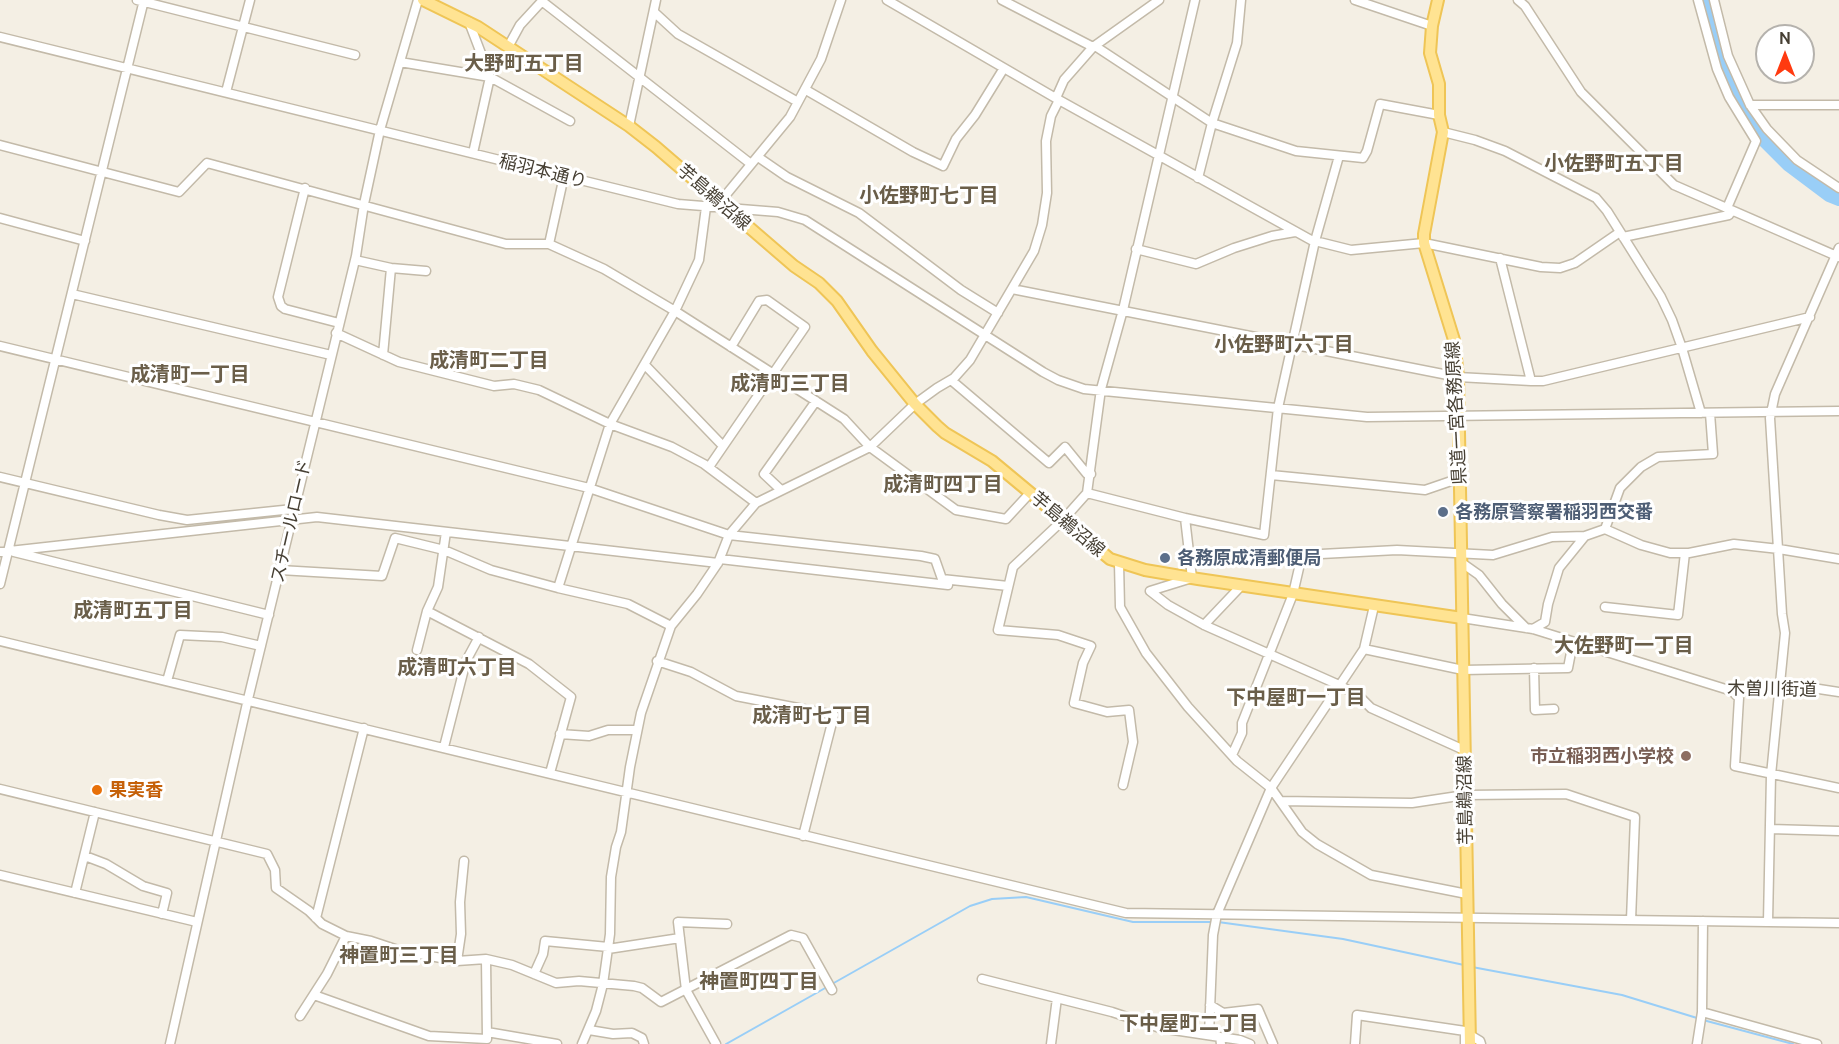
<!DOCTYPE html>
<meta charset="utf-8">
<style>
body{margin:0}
#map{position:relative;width:1839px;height:1044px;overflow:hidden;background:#f4efe4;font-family:Ubuntu,sans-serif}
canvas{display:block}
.north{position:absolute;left:1755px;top:24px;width:60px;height:60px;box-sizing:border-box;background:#fff;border:2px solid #b5b2ad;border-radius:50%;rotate:0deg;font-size:16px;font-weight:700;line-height:24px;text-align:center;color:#463f33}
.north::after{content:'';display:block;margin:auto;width:21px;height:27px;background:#ff3a10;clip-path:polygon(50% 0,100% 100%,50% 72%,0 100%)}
</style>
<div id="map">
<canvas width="1839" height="1044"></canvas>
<div class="north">N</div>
</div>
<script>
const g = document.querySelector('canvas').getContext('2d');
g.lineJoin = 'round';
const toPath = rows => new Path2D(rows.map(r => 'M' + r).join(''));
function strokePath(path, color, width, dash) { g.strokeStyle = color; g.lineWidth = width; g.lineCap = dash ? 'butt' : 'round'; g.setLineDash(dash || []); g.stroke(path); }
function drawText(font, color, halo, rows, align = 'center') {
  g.font = font + ' Ubuntu,"Noto Sans JP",sans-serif'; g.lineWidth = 6; g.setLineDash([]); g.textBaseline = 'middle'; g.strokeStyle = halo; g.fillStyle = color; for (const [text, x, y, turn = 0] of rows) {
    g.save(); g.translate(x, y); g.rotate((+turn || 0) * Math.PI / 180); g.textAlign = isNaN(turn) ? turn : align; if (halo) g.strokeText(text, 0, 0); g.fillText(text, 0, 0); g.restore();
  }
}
strokePath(toPath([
 [1218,922,1343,939,1464,965],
 [1472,967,1622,995,1697,1018],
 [832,984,970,906,992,899,1026,897,1133,922,1212,922],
 [1703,1020,1793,1044],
 [726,1044,827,987]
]), '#99cef7', 2);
strokePath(toPath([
 [1705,0,1723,62,1742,106,1763,139,1789,165,1829,195,1839,199]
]), '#99cef7', 14);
const minor = toPath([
 [137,0,355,55],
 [887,0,1059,100,1311,240,1351,250,1424,243,1541,267,1560,268,1575,263,1620,232],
 [1002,0,1093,47],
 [1355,0,1432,26],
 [1518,0,1525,6,1581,92,1674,185,1839,257],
 [1698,0,1717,69,1729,97,1756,141,1727,208],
 [1714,0,1728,56,1750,105,1767,129,1797,160,1839,188],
 [543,2,751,164],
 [654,12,678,34,798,102],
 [469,22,490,77,473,153],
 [0,37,678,204,778,212,805,220,1043,372,1058,380,1084,389,1367,417,1839,411],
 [1095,46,1212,123,1296,151,1363,158,1367,151,1380,104,1439,115],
 [508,47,520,25,543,0],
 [400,62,490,77,570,121],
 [806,90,913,152,943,166,956,139,975,115,1004,68],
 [226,92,250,0],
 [1056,98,1064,80,1093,47,1159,0],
 [1750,105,1839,105],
 [629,126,656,0],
 [1443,132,1475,140,1505,151,1596,198,1607,211,1661,297,1672,320,1682,348,1701,413],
 [0,145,179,192,207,163,506,244,549,244,604,269,675,311,844,419,870,447,956,510,1006,519,1030,493],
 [1339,156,1315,241,1278,408,1264,535,1185,518,1192,578,1150,591,1168,605,1204,625,1339,685,1359,696,1371,708,1464,750],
 [758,157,787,177,859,213,961,290,998,313],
 [1198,178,1212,123,1237,43,1241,0],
 [305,188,278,297,281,306,285,309,339,323],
 [720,202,790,117,821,59,841,0],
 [0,218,85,241],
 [1623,237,1729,215,1731,210],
 [549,244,564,176],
 [1136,249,1196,264,1234,248,1272,236,1295,232],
 [1500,258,1531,381],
 [355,260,391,268,426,271],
 [1012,289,1458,377,1531,381,1543,381,1810,317],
 [72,294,331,355],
 [336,333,399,362,494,386,514,384,539,390,610,424,672,447,704,464,756,503],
 [0,346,589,488,729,535,921,556,935,559,942,579,1008,586],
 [383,355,391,268],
 [645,365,723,446],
 [951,380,1049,463,1065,447,1087,474,1091,474],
 [709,467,805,327,767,300,759,301,731,347],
 [1271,475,1425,490,1460,478],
 [0,477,159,515,187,520,293,509],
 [781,490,764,474,816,401],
 [1087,493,1185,518],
 [1605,529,1620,488,1641,467,1658,457,1713,454,1710,413],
 [0,552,317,517,718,563],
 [14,552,269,615],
 [720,559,948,585],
 [1119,563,1120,607,1146,653,1188,707,1237,761,1271,788,1302,832,1317,844,1371,875,1467,894],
 [1462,563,1479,575,1502,604,1526,628],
 [280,570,382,576,395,538,444,550,491,570,558,588,628,604,671,626],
 [0,584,144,0],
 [558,588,610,424,675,311,699,260,706,207,710,200,710,194],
 [1605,607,1678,615,1685,553],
 [427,611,529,664,571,697,550,773],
 [1462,618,1533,629,1732,691,1819,689,1839,692],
 [1204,625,1241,586],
 [1533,629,1545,622,1548,604,1559,568,1585,536,1605,529,1641,545,1670,553,1689,553,1734,544,1779,549,1839,559],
 [0,641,1126,913,1839,923],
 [1364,649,1463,670,1568,668,1573,642],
 [417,650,427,611,438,587,446,532],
 [657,661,691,672,736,696,834,715,803,836],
 [1534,668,1535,710,1554,709],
 [167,681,180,635,222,637,261,646],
 [1732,691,1739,698,1735,766,1839,788],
 [560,734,589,736,608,730,637,730],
 [444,747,466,661,479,637],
 [1232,755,1242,733,1242,723,1293,594,1302,555,1397,550,1493,555,1552,537,1585,536],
 [1123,785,1133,742,1129,710,1107,712,1074,703,1083,663,1091,646,1058,635,998,630,1013,567,1062,521,1087,493,1101,389,1123,310,1195,0],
 [0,789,267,854,275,870,276,888,309,911,322,924,346,936,371,941,398,950,457,961,486,959,512,965,556,983,579,981,634,986,642,988,661,1002,791,935,803,938,832,990],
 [1281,801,1412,803,1465,795,1566,794,1635,817,1631,920],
 [1770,829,1839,831],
 [85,856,106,864,143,886,167,893,162,914],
 [0,875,197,922],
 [75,893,95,812],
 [316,918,364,728],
 [1768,922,1771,775,1785,633,1782,614,1770,418,1775,394,1839,248],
 [608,949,680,938],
 [457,961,461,934,460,902,464,861],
 [534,974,543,954,545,941,608,947],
 [982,979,1112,1012,1160,1028,1220,1037,1221,1044],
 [314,995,429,1036,487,1039,486,959],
 [1210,1005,1223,1013,1258,1009,1273,1044],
 [1702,1012,1817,1044],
 [300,1016,327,974,346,936],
 [589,1030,613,1034,632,1033,642,1038,644,1044],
 [487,1032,557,1044],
 [1209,1035,1213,935,1217,914,1271,788,1364,649,1374,606],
 [1470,1035,1480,1041,1481,1044],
 [1220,1037,1240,1040,1250,1044],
 [170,1044,248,699,356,256,364,204,380,130,418,0],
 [582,1044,596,1011,603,984,610,934,611,877,616,847,621,832,630,767,641,713,671,626,697,594,718,563,729,535,756,503,870,447,915,404,937,388,954,378,970,360,1034,251,1042,225,1047,193,1046,141,1051,116,1059,100],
 [716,1044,686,990,678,922,727,924],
 [1051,1044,1057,998],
 [1355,1044,1357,1015,1465,1031,1465,1044],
 [1697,1044,1702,1012,1703,921]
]);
const major = toPath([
 [423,0,478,27,629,126,656,147,794,266,819,283,837,301,872,351,915,404,937,426,945,433,992,461,1110,559,1145,570,1198,579,1462,618],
 [1438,0,1432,26,1430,53,1439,84,1439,115,1443,132,1424,234,1424,243,1454,340,1458,377,1470,1044]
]);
strokePath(minor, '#c3baa9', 11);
strokePath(major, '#efc556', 14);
strokePath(minor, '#fff', 8);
strokePath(major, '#ffe392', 10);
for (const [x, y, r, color] of [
 [1443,512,6,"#5c6f8a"],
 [1165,558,6,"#5c6f8a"],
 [1686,756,6,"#8d6e63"],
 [97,790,6,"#e8710a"]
]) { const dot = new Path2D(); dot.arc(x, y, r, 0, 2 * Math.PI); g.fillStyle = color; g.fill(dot); strokePath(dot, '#fff', 2); }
drawText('18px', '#463f33', '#fff', [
 ["稲羽本通り",543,171,14],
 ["芋島鵜沼線",714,197,41],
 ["県道一宮各務原線",1456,413,-93],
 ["スチールロード",291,521,-77],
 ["芋島鵜沼線",1068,524,40],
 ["木曽川街道",1772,689,1],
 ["芋島鵜沼線",1465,800,-91]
]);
drawText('bold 18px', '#4e5e75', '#fff', [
 ["各務原警察署稲羽西交番",1455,512],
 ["各務原成清郵便局",1177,558]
], 'left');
drawText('bold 18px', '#785e54', '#fff', [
 ["市立稲羽西小学校",1674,756]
], 'right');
drawText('bold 18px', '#c56008', '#fff', [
 ["果実香",109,790]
], 'left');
drawText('bold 20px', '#6a5e49', '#fff', [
 ["大野町五丁目",524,63],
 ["小佐野町五丁目",1614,163],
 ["小佐野町七丁目",929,195],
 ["小佐野町六丁目",1284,344],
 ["成清町二丁目",489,360],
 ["成清町一丁目",190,374],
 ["成清町三丁目",790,383],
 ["成清町四丁目",943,484],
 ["成清町五丁目",133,610],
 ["大佐野町一丁目",1624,645],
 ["成清町六丁目",457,667],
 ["下中屋町一丁目",1296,697],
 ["成清町七丁目",812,715],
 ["神置町三丁目",399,955],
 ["神置町四丁目",759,981],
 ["下中屋町二丁目",1189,1023]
]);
</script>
